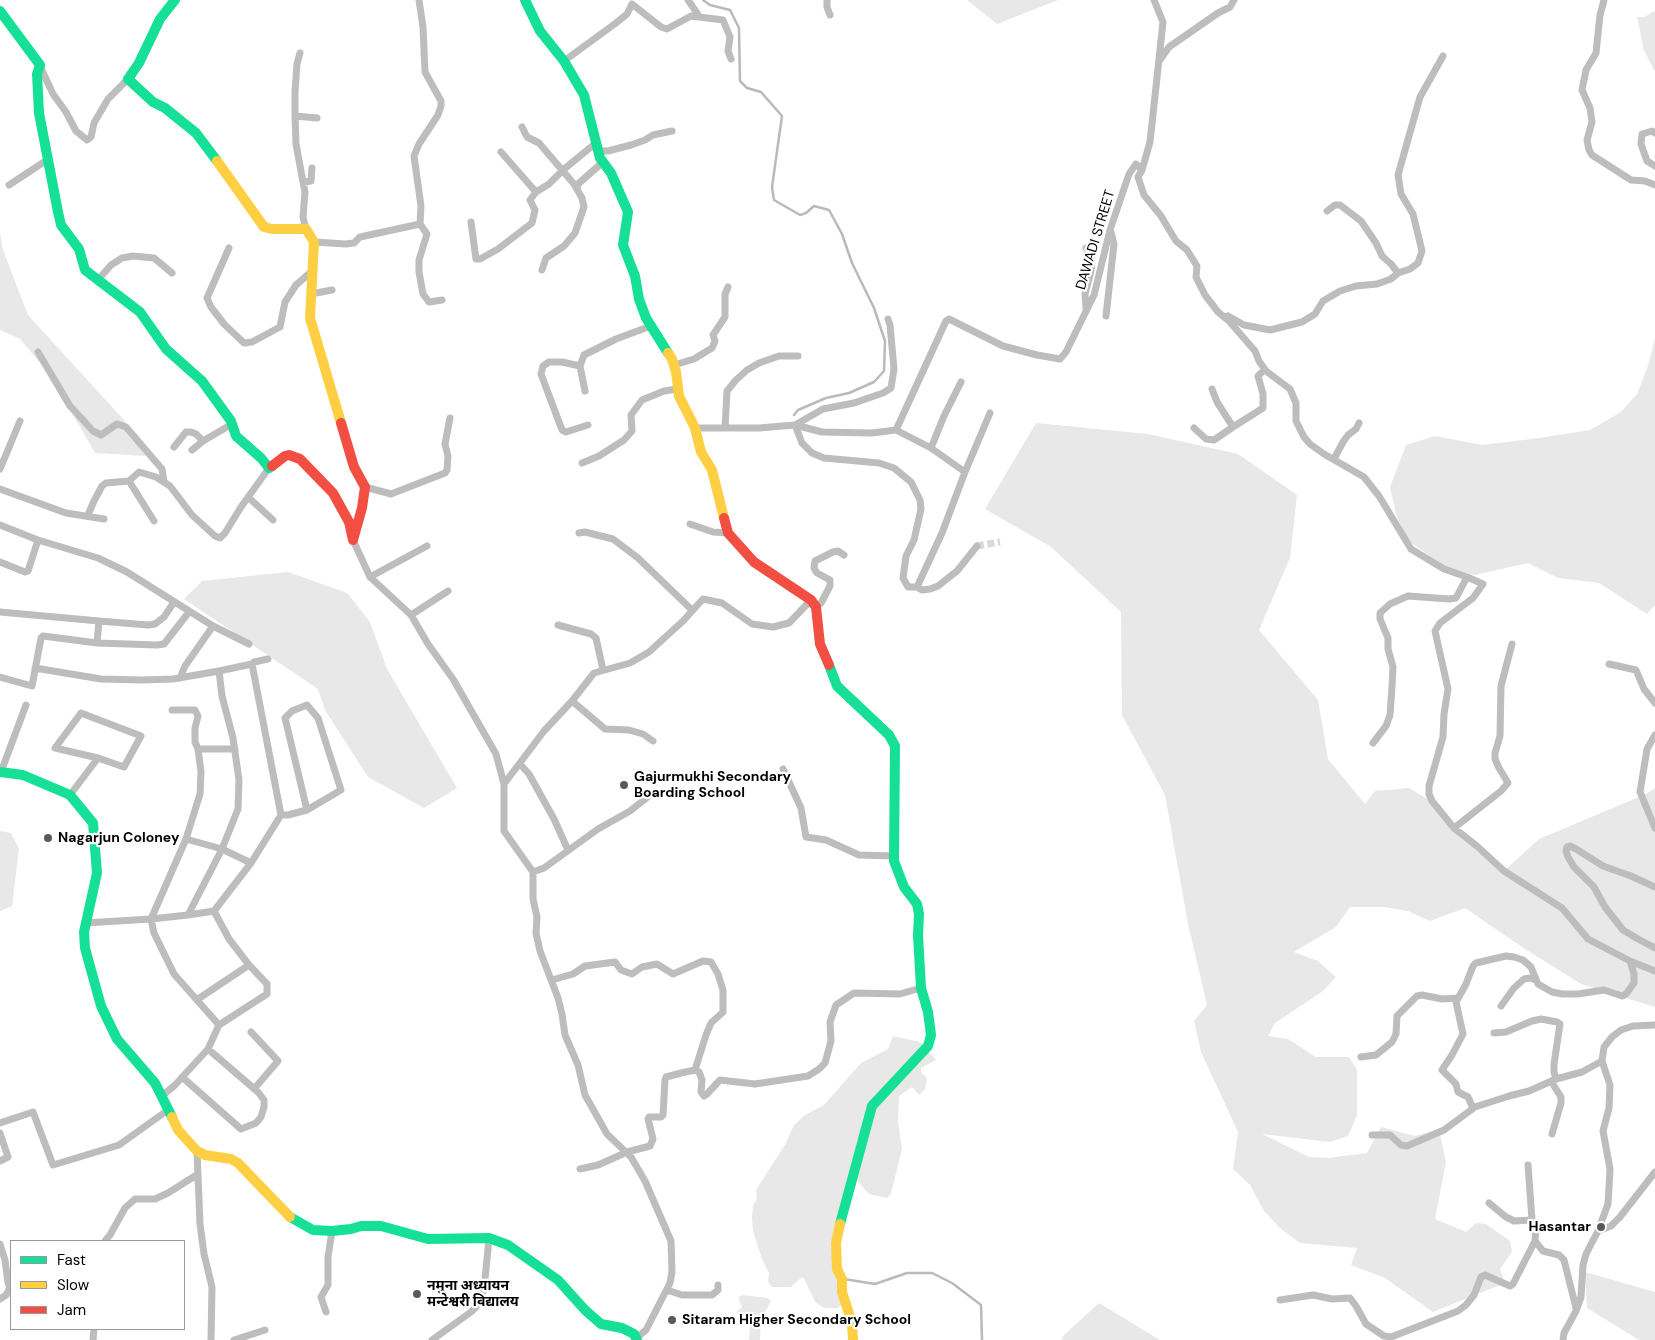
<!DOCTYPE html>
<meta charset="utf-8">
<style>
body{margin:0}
#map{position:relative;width:1655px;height:1340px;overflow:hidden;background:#fff;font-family:"DM Sans",sans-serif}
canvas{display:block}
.legend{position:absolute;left:10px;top:1240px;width:175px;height:90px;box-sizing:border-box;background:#fff;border:1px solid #999;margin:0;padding:6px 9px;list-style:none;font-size:15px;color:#000}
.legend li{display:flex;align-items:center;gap:10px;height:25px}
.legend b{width:25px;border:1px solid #999}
</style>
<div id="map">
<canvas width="1655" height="1340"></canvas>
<ul class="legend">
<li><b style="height:6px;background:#16e098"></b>Fast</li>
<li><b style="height:6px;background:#ffcf43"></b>Slow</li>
<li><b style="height:6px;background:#f24e42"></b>Jam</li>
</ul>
</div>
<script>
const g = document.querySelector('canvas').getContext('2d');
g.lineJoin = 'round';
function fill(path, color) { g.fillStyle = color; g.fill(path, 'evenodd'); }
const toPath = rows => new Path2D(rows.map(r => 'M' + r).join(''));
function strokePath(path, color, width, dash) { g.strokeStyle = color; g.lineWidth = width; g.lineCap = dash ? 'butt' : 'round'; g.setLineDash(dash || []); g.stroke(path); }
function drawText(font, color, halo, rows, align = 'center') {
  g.font = font + ' "DM Sans","Noto Sans Devanagari",sans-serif'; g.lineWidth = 4.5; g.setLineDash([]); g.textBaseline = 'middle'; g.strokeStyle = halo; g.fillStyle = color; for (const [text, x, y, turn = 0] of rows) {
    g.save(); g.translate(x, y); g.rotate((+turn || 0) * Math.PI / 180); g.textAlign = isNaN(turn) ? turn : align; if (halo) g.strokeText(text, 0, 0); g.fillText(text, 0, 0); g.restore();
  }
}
fill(toPath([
 [967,0,1058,0,997,24],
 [1655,11,1655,72,1644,50,1637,17,1644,17],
 [0,233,3,250,28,315,124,420,146,456,95,453,51,376,20,339,0,330],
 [1655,338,1655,605,1647,614,1599,583,1558,578,1528,563,1475,575,1448,569,1406,539,1396,514,1390,487,1406,445,1435,436,1482,445,1540,438,1590,430,1621,412,1637,394,1649,363],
 [1036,423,1148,434,1238,454,1297,495,1290,558,1259,630,1318,700,1328,759,1365,804,1375,791,1409,788,1429,800,1504,871,1539,839,1646,794,1655,788,1655,1007,1581,984,1525,949,1465,908,1430,921,1408,911,1384,907,1350,907,1336,927,1294,952,1318,961,1336,977,1323,991,1275,1023,1268,1036,1288,1039,1316,1057,1349,1057,1357,1070,1357,1115,1348,1136,1330,1142,1262,1134,1309,1157,1328,1158,1367,1153,1381,1127,1415,1136,1439,1129,1446,1162,1435,1219,1466,1232,1476,1223,1486,1224,1510,1241,1512,1252,1500,1269,1505,1283,1433,1312,1385,1278,1351,1265,1357,1248,1300,1243,1280,1228,1264,1211,1250,1185,1233,1169,1238,1132,1201,1052,1194,1021,1207,1005,1188,924,1165,795,1122,715,1121,612,1051,547,985,509],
 [288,572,347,593,370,622,387,669,457,788,424,808,368,777,325,710,318,689,184,599,202,581],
 [0,831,11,833,19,849,12,906,0,911],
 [893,1036,920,1042,936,1060,921,1068,921,1072,927,1078,925,1089,919,1095,912,1087,899,1096,898,1121,902,1149,891,1194,887,1198,869,1194,857,1180,861,1158,834,1238,836,1278,842,1304,838,1308,824,1308,815,1302,804,1278,801,1278,791,1287,772,1287,768,1282,769,1273,762,1259,753,1231,752,1218,753,1206,757,1198,756,1190,786,1143,794,1125,805,1115,824,1105,861,1063,888,1049],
 [1585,1272,1655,1292,1655,1340,1639,1340,1587,1308],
 [743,1295,768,1298,771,1301,761,1320,760,1340,749,1340,750,1325,742,1324,737,1311,742,1308,738,1297],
 [1099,1303,1160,1340,1061,1340,1064,1335]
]), '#e8e8e8');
strokePath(toPath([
 [703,0,710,5,730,10,739,28,740,81,747,88,761,92,782,116,772,187,774,200,800,215,806,213,814,206,829,210,842,234,852,263,874,308,885,341,884,371,874,382,849,393,826,398,798,410,794,415],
 [844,1279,875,1284,907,1273,932,1273,952,1283,981,1305,982,1340]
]), '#bababa', 2.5);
strokePath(toPath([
 [977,546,1000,542]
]), '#d9d9d9', 7, [7, 3.5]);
strokePath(toPath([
 [688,0,699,16],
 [827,0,827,7,830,15],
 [1154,0,1163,22,1150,142,1142,170,1138,177,1144,195,1161,216,1176,241,1187,250,1197,266,1196,277,1205,295,1218,312,1229,321,1255,351,1259,361,1266,371,1290,389,1296,403,1296,421,1304,437,1310,444,1324,454,1364,477,1379,496,1411,549,1444,569,1467,577,1483,584,1473,598,1440,623,1435,631,1448,689,1444,714,1443,737,1429,786,1429,794,1432,801,1454,828,1478,847,1504,871,1562,908,1588,939,1630,961,1655,971],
 [1604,0,1600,15,1596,53,1586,70,1582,90,1590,108,1592,122,1587,140,1589,150,1592,155,1631,180,1645,181,1655,185],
 [300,53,297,64,295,92,295,116,296,144,303,182],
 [1160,60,1169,47,1218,13,1230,7,1234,0],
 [564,61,616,23,627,14,632,4,661,27,667,29,691,16,723,20,730,37,728,51,731,59],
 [40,66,53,94,66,112,76,131,87,140,91,137,94,123,108,99,128,79],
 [295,116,317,118],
 [522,127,527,137,539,143,574,184,582,198,584,207,575,233,564,246,546,258,542,270],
 [1655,133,1652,131,1642,134,1641,144,1647,161,1655,166],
 [599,151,608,151,631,145,645,140,653,135,672,131],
 [501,152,536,192],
 [9,185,47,160],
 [577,189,578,184,603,162],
 [1327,211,1335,205,1340,205,1361,221,1376,243,1382,256,1391,264,1398,273],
 [471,222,476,259,480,259,498,249,532,223,535,210,530,200,536,192,549,184,563,170,597,142],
 [420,224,427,234,419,260,419,272,423,294,429,302,442,300],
 [306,229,303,217,305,192,303,182,311,181,312,168],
 [314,242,346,244,354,243,360,237,420,224,421,206,414,156,419,144,438,115,441,106,441,101,425,72,423,27,419,0],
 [229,248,207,298,211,307,224,324,244,343,252,342,280,327,285,302,296,285,311,272],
 [1086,248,1092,260,1091,271,1085,294,1086,308],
 [98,280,111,265,122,258,133,256,154,258,172,273],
 [311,294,332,290],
 [1106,316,1114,244,1111,232],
 [1228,316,1244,325,1270,330,1302,322,1315,314,1323,301,1340,291,1356,286,1377,284,1391,279,1398,273,1410,269,1418,263,1422,251,1413,214,1401,194,1398,175,1420,97,1443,56],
 [888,319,890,325,894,369,891,388,883,393,854,403,823,409,795,425,802,443,812,453,824,458,879,463,894,468,911,482,920,500,921,509,914,540,906,556,903,578,908,587,917,587,922,590,930,589,938,586,957,571,977,546],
 [38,352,70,406,93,431,101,435,117,424,126,427,162,469,164,481],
 [674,365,694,359,712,348,715,341,713,335,725,317,725,294,728,287],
 [580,366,562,362,549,362,543,366,541,374,562,430,566,432,588,425],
 [1212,389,1217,402,1233,427,1263,408,1263,394,1258,376,1261,373],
 [585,391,580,366,584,355,616,339,651,326],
 [695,428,759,428,795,425,822,432,872,433,896,430,946,321,949,319,1003,346,1037,355,1060,359,1066,352,1094,295,1110,230,1129,174,1136,164,1142,170],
 [725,428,727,391,736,380,747,370,759,363,779,356,798,356],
 [1194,428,1206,439,1214,440,1233,427],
 [896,430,931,448,965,472,942,533,917,587],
 [174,447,186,432,191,432,196,434,203,441],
 [931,448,944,416,961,382],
 [192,450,203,441,232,424],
 [1334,459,1343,442,1348,435,1356,429,1359,423],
 [582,463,599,456,624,440,632,431,631,415,642,400,664,391,677,389],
 [0,469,20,421],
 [965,472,990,413],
 [129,481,154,521],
 [365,487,391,494,445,473,447,470,448,456,445,444,450,418],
 [0,489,66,513,104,519],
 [248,497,273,520],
 [88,515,94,501,102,486,106,483,129,481,139,472,156,477,170,486,192,515,215,536,220,538,225,533,241,507,269,468],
 [690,524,713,532,728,533],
 [0,525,38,540,28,571,25,572,0,562],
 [579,533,585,532,613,539,638,558,692,610],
 [38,540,98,558,127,572,213,626,249,644],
 [353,540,370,577,411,615,428,644,453,679,496,754,504,784,504,831,533,872,533,899,537,917,536,933,540,951,558,998,562,1014,565,1035,578,1065,585,1095,607,1134,631,1157,645,1181,671,1241,672,1272,670,1283,646,1330,636,1338],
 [370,577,427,546],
 [816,607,821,603,830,586,830,580,817,573,814,568,815,561,833,552,838,551,844,555],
 [0,612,99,621,97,643,157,645,164,644,189,612],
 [411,615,448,591],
 [99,621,148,625,155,624,164,617,174,602],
 [558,625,591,634,596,638,603,670],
 [1609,664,1636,670,1644,689,1655,703],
 [35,668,101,679,142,680,173,679,219,671,222,696,233,738,239,780,238,809,222,849,251,863,281,815,252,664,254,662,268,659],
 [219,671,252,664],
 [0,677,32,686,41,638,43,636,97,643],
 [180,678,185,666,213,626],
 [572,701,605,729,629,730,643,734,653,741],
 [172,710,195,710,198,716,195,728,195,742,198,749],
 [1655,735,1647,749,1640,792,1655,828],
 [1373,743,1386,726,1390,715,1392,687,1393,667,1388,649,1388,638,1380,619,1380,613,1390,604,1408,596,1449,599,1456,598,1467,577],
 [235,749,198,749,201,772,200,794,186,839,222,849,188,915,214,911,251,863],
 [520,764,529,774,554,819,568,850],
 [783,769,801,808,806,837,826,840,859,855,894,856],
 [1,772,26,705],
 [504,784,544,731,572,701,594,673,630,663,649,652,683,621,703,599,722,603,752,624,773,627,789,623,811,600],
 [70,795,98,758,124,767,141,736,81,713,55,748,98,758],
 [281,815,288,815,307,810,285,718,292,711,307,705,318,718,341,790,307,810],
 [1454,828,1501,791,1508,783,1499,768,1495,759,1495,753,1500,736,1501,686,1512,644],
 [533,872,544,868,598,829,630,811,654,792],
 [1655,887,1631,876,1603,866,1576,849,1570,846,1567,847,1566,851,1568,857,1574,867,1594,887,1605,907,1623,930,1638,939,1655,948],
 [214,911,229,939,249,965,267,984,267,994,219,1025],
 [85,923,151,919,188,915],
 [552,980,573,974,585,966,615,962,621,970,632,974,642,967,657,964,673,974,703,961,711,962,718,974,723,990,723,1012,711,1023,706,1035,695,1070],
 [198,999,249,965],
 [1501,1006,1514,988,1524,979,1530,978,1536,980],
 [251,1032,278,1061,254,1089],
 [1494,1033,1506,1032,1532,1021,1541,1019,1557,1022,1560,1024,1554,1064,1554,1072,1556,1079],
 [1361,1057,1376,1055,1392,1042,1396,1034,1397,1016,1417,996,1422,995,1442,999,1458,998],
 [1602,1061,1582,1072,1556,1079,1529,1091,1509,1096,1475,1107,1472,1106,1468,1097,1458,1092,1456,1084,1442,1070,1452,1055,1463,1034,1456,1002,1466,984,1473,966,1476,963,1506,956,1514,957,1523,960,1531,967,1538,984,1552,992,1563,994,1578,994,1604,990,1622,996,1626,994,1634,983,1634,974,1630,961],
 [182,1077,241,1129,256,1123,261,1117,264,1107,264,1100,258,1092,208,1049],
 [1551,1081,1561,1097,1561,1103,1552,1134],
 [162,1096,175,1085,208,1049,219,1025,174,974,154,933,151,919,186,839],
 [0,1123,33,1112,53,1165,119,1145,168,1110],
 [0,1133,8,1157,0,1161],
 [1372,1135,1390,1135,1401,1145,1407,1146,1444,1130,1475,1107],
 [197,1151,200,1224,204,1254,212,1287,211,1340],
 [1528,1165,1532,1220,1536,1227,1535,1241,1543,1251,1559,1255,1564,1260,1576,1308],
 [580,1169,598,1165,627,1152,650,1146,653,1139,648,1119,649,1117,661,1117,663,1115,665,1080,666,1077,681,1073,695,1070,699,1072,702,1080,701,1092,704,1096,707,1094,720,1080,755,1084,808,1076,819,1069,825,1063,831,1041,830,1022,836,1005,854,993,900,994,921,988],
 [1489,1203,1506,1217,1514,1221,1532,1220],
 [1598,1231,1611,1226,1620,1217,1655,1172],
 [105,1241,110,1235,125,1208,135,1199,155,1199,168,1193,198,1174],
 [0,1244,5,1260,8,1283,10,1288],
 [667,1290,682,1295,712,1295,718,1290,718,1285],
 [0,1299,6,1295,11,1286],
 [1280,1300,1313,1295,1332,1299,1350,1298,1356,1306,1366,1324,1384,1336,1391,1337,1458,1311,1466,1305,1474,1295,1481,1277,1485,1275,1510,1286,1513,1284,1535,1241],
 [326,1312,321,1297,328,1285,328,1257,332,1231],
 [93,1340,94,1329],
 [234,1340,265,1330],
 [432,1340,471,1312,476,1307,484,1290,489,1238],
 [1563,1340,1564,1333,1576,1311,1581,1297,1583,1265,1586,1254,1598,1231,1608,1204,1610,1169,1603,1131,1609,1108,1610,1085,1602,1061,1604,1047,1612,1037,1621,1030,1633,1026,1655,1025]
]), '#bdbdbd', 7);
strokePath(toPath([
 [175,0,160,19,139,63,128,79,153,102,165,108,196,133,217,161],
 [525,0,540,31,564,61,584,95,600,158,611,173,628,212,623,245,635,276,639,299,646,318,668,353],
 [0,11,40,65,37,74,39,113,58,212,61,225,79,249,85,270,140,312,166,349,202,381,231,421,236,436,261,458,269,468,272,466],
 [829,665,837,686,889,735,895,746,894,861,904,887,917,904,919,914,918,935,921,988,928,1012,931,1035,928,1046,872,1106,840,1224],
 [0,772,23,775,70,795,93,823,97,873,84,932,85,948,101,1006,117,1039,155,1083,172,1117],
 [290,1217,313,1230,332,1231,351,1229,361,1226,381,1226,428,1239,489,1238,508,1245,558,1280,585,1310,601,1324,622,1328,634,1334,637,1340]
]), '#16e098', 10);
strokePath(toPath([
 [217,161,264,227,272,229,306,229,314,242,310,318,341,423],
 [668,353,672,359,676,372,679,396,695,428,701,452,712,470,724,518],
 [172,1117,178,1130,197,1151,205,1155,231,1159,238,1163,290,1217],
 [840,1224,836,1243,837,1269,842,1279,842,1292,852,1323,853,1340]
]), '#ffcf43', 10);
strokePath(toPath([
 [272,466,285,456,289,455,300,459,333,493,349,522,353,540,362,508,365,487,354,467,341,423],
 [724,518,728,533,754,562,811,600,816,607,820,644,829,665]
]), '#f24e42', 10);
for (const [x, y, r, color] of [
 [624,785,5,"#595959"],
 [48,838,5,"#595959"],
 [1601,1227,5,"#595959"],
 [417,1294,5,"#595959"],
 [672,1320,5,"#595959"]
]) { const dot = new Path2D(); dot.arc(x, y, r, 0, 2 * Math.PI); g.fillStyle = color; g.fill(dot); strokePath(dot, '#fff', 2); }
drawText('14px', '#000', '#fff', [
 ["DAWADI STREET",1096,240,-73]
]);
drawText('bold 14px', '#000', '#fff', [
 ["Gajurmukhi Secondary",634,777],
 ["Boarding School",634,793],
 ["Nagarjun Coloney",58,838],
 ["Hasantar",1591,1227,"right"],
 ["नमुना अध्यायन",427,1286],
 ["मन्टेश्वरी विद्यालय",427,1302],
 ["Sitaram Higher Secondary School",682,1320]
], 'left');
</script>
